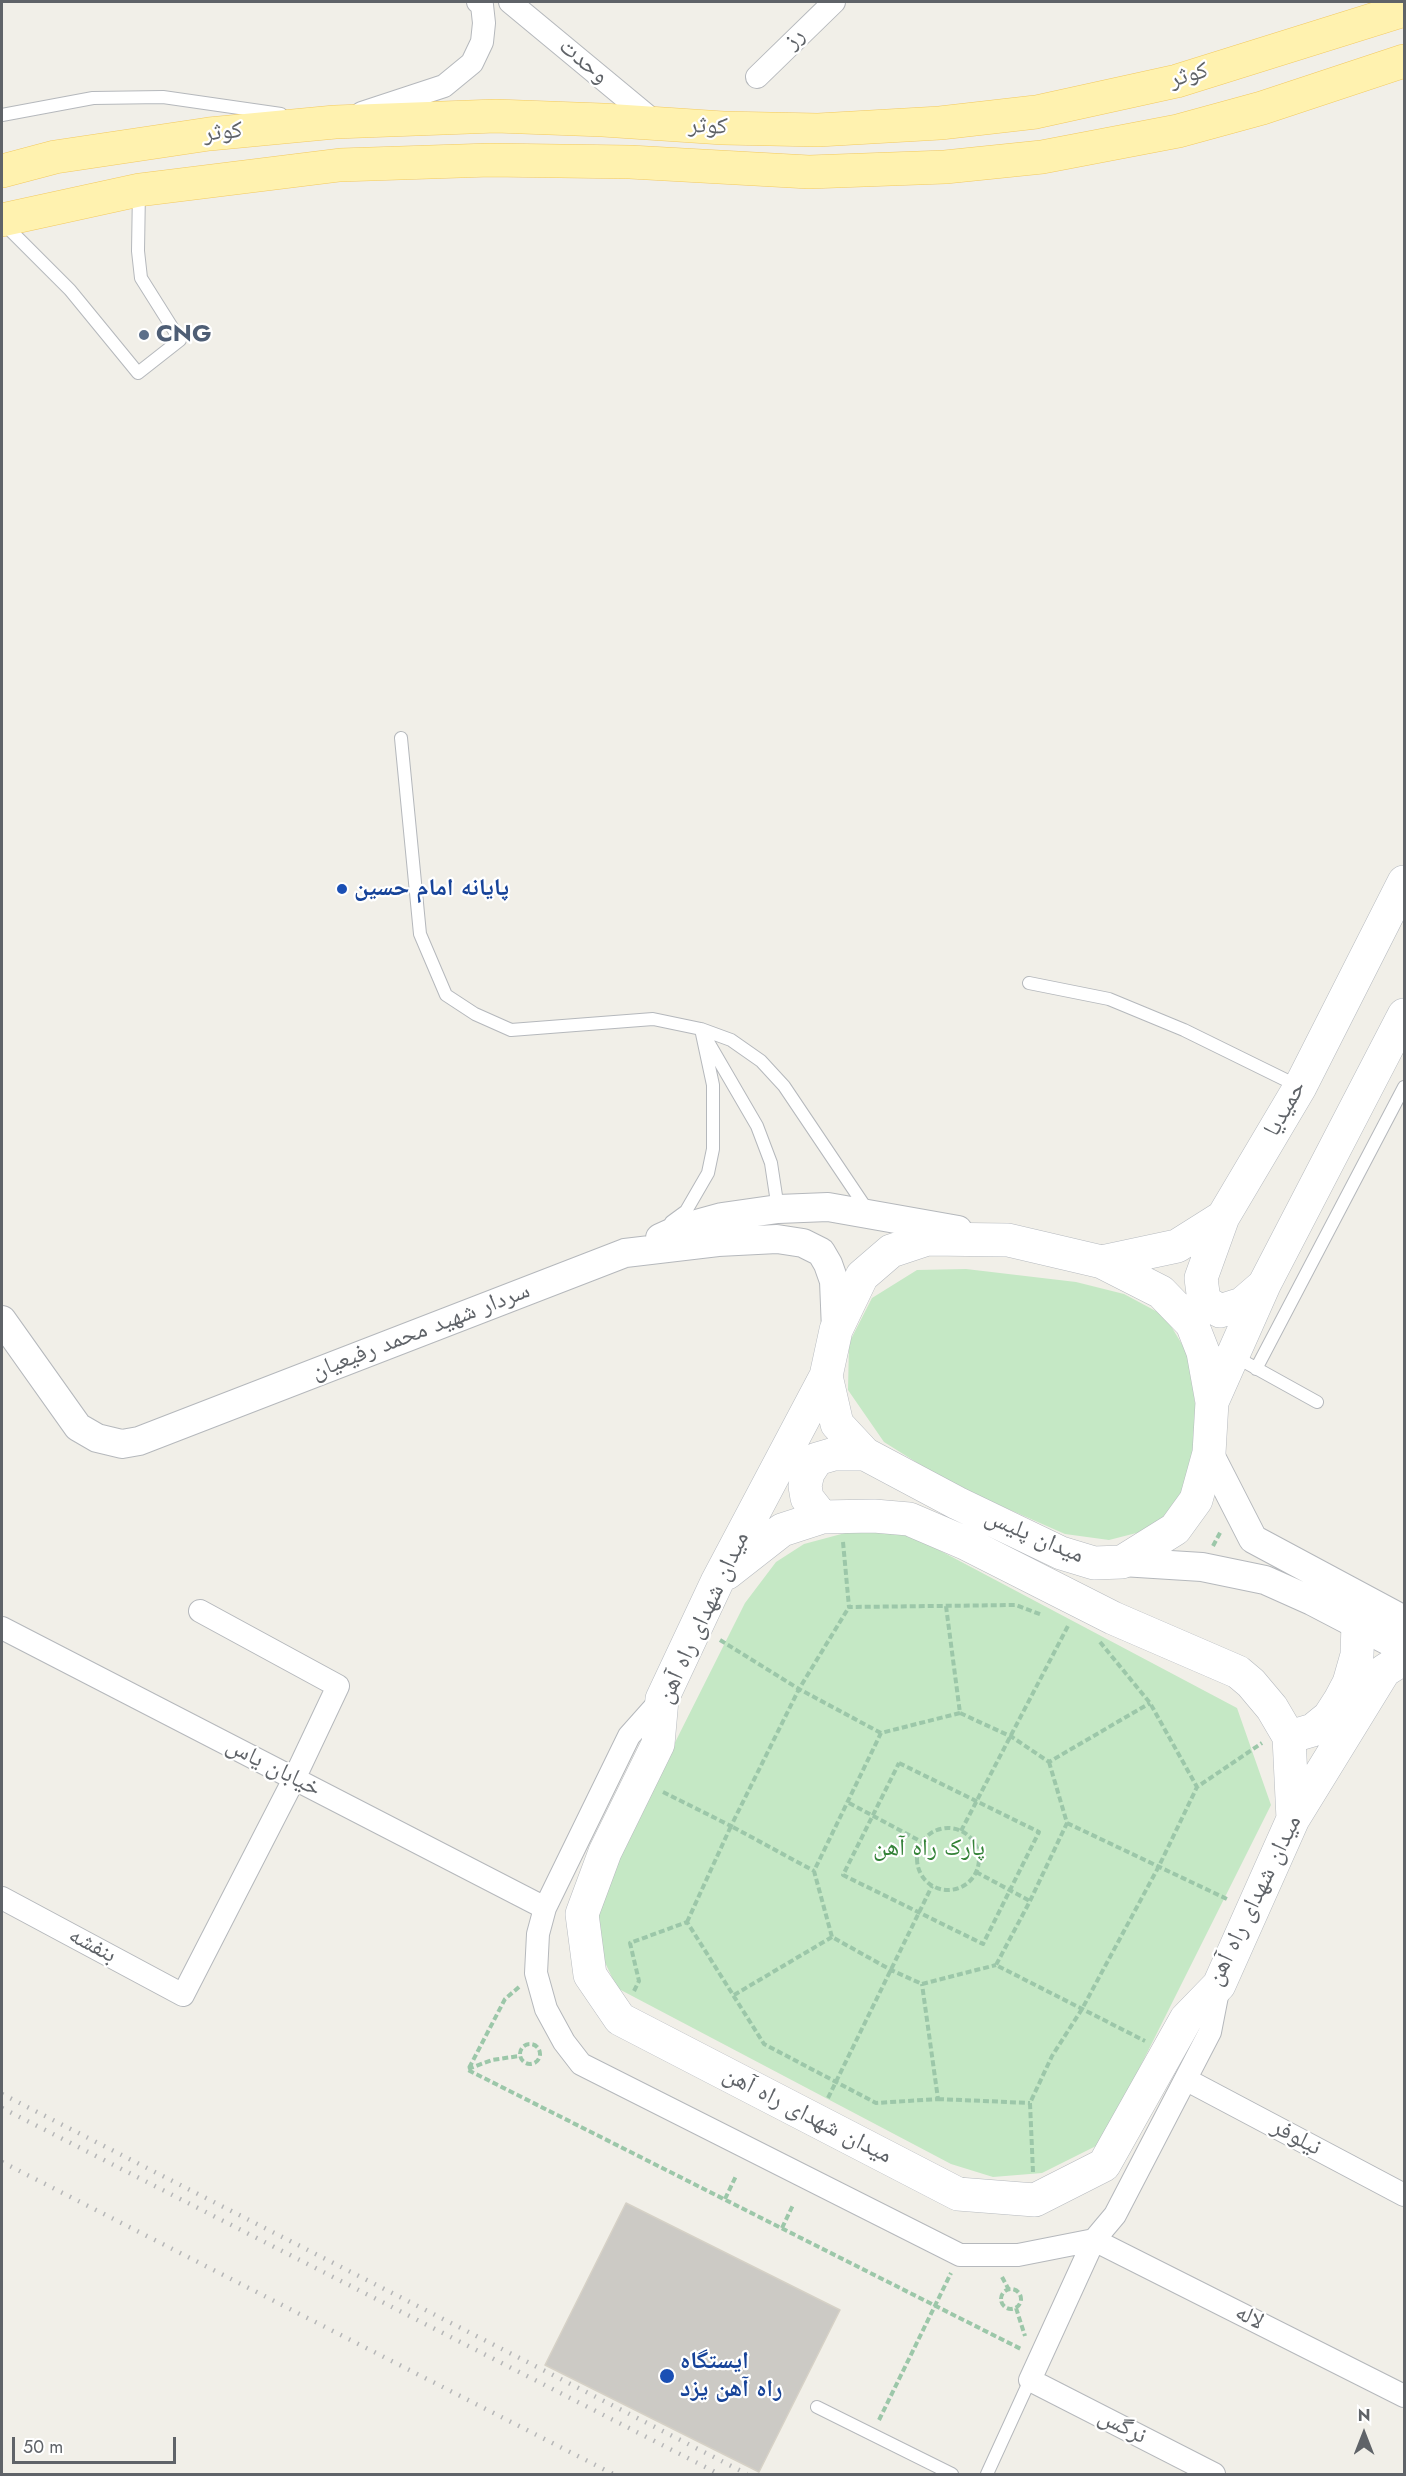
<!DOCTYPE html>
<meta charset="utf-8">
<style>
body{margin:0}
#map{position:relative;width:1406px;height:2476px;overflow:hidden;background:#f1efe8;font-family:Jost,sans-serif}
canvas{display:block}
.frame{position:absolute;inset:0;border:3px solid #5f6368;pointer-events:none}
.north{position:absolute;left:1334px;top:2404px;width:60px;height:60px;-webkit-text-stroke:4px #fff;paint-order:stroke;rotate:0deg;font-size:16px;font-weight:700;line-height:24px;text-align:center;color:#5f6368}
.north::after{content:'';display:block;margin:auto;width:21px;height:27px;background:#5f6368;clip-path:polygon(50% 0,100% 100%,50% 72%,0 100%)}
.scale{position:absolute;left:12px;top:2437px;width:164px;height:27px;box-sizing:border-box;border:3px solid #5f6368;border-top:0;padding-left:8px;font-size:18px;line-height:21px;white-space:nowrap;color:#5f6368;-webkit-text-stroke:4px #fff;paint-order:stroke}
</style>
<div id="map">
<canvas width="1406" height="2476"></canvas>
<div class="frame"></div>
<div class="north">N</div>
<div class="scale">50 m</div>
</div>
<script>
const g = document.querySelector('canvas').getContext('2d');
g.lineJoin = 'round';
function fill(path, color) { g.fillStyle = color; g.fill(path, 'evenodd'); }
const toPath = rows => new Path2D(rows.map(r => 'M' + r).join(''));
function strokePath(path, color, width, dash) { g.strokeStyle = color; g.lineWidth = width; g.lineCap = dash ? 'butt' : 'round'; g.setLineDash(dash || []); g.stroke(path); }
function drawText(font, color, halo, rows, align = 'center') {
  g.font = font + ' Jost,"Noto Naskh Arabic",sans-serif'; g.lineWidth = 4.5; g.setLineDash([]); g.textBaseline = 'middle'; g.strokeStyle = halo; g.fillStyle = color; for (const [text, x, y, turn = 0] of rows) {
    g.save(); g.translate(x, y); g.rotate((+turn || 0) * Math.PI / 180); g.textAlign = isNaN(turn) ? turn : align; if (halo) g.strokeText(text, 0, 0); g.fillText(text, 0, 0); g.restore();
  }
}
fill(toPath([
 [966,1269,1076,1282,1124,1294,1165,1316,1189,1356,1197,1419,1188,1490,1156,1528,1109,1540,1065,1534,951,1484,884,1442,848,1390,849,1343,872,1298,917,1270],
 [875,1525,920,1540,1237,1708,1271,1805,1118,2111,1096,2146,1042,2173,993,2177,951,2164,617,1988,601,1954,597,1910,611,1870,745,1603,776,1562,804,1544]
]), '#c5e8c5');
const building = toPath([
 [626,2203,840,2310,759,2472,545,2365,626,2203]
]);
fill(building, '#cccac5');
strokePath(building, '#d6d1c6', 1.5);
const service = toPath([
 [2,115,93,98,163,97,281,114],
 [2,222,70,290,138,373,180,340,141,278,138,251,139,190],
 [401,738,420,934,446,995,475,1014,511,1030,653,1019,701,1029,731,1040,761,1061,784,1086,868,1211],
 [1029,983,1109,999,1184,1030,1298,1086],
 [707,1040,757,1126,771,1163,778,1209],
 [671,1222,686,1211,708,1173,713,1149,713,1085,701,1029],
 [1234,1356,1317,1402],
 [1256,1369,1404,1087],
 [817,2407,952,2474],
 [987,2474,1030,2380]
]);
const minor = toPath([
 [510,2,656,123],
 [757,77,834,2],
 [362,113,444,86,472,63,482,42,484,23,482,5,478,2],
 [2,1628,545,1908],
 [662,1699,629,1736,545,1908,538,1934,536,1973,546,2009,564,2042,581,2064,960,2255,1018,2255,1094,2240,1115,2215,1210,2032,1219,1986],
 [2,1898,183,1995,294,1779,338,1686,200,1611],
 [1187,2080,1404,2195],
 [1214,2474,1030,2380,1094,2240,1404,2396]
]);
const tertiary = toPath([
 [660,1238,682,1228,722,1217,778,1209,828,1207,958,1230],
 [2,1320,78,1427,97,1438,122,1444,139,1441,625,1253,718,1242,777,1239,803,1243,821,1252,828,1264,834,1281,836,1330],
 [1209,1453,1253,1539,1404,1620],
 [1122,1562,1202,1567,1265,1580,1312,1601,1404,1649]
]);
const secondary = toPath([
 [1223,1217,1201,1278,1204,1301,1220,1311,1242,1304,1264,1285],
 [927,1239,1008,1240,1102,1262,1161,1292,1192,1324,1203,1352,1212,1402,1209,1453,1196,1500,1175,1529,1122,1562,1094,1563,1061,1553,957,1503,865,1454,837,1424,826,1376,836,1330,862,1276,891,1251,927,1239],
 [1102,1262,1177,1246,1223,1217,1300,1087,1404,882],
 [826,1376,717,1582,662,1699,658,1744,605,1852,582,1914,590,1975,620,2019,958,2194,1035,2200,1104,2165,1186,2019,1219,1985,1293,1819,1384,1671,1404,1658],
 [1212,1402,1264,1285,1404,1015],
 [865,1454,834,1454,817,1459,808,1473,805,1486,807,1498,822,1517,874,1516,909,1519,965,1543,1113,1618,1238,1672,1251,1683,1272,1708,1289,1737,1293,1819],
 [727,1573,782,1530,822,1517],
 [1289,1737,1313,1730,1329,1717,1340,1700,1349,1683,1357,1655,1358,1624]
]);
const primary = toPath([
 [2,171,55,157,209,134,335,122,496,116,603,120,723,128,818,130,940,123,1036,112,1177,81,1404,10],
 [2,220,139,190,340,165,490,160,630,162,809,172,945,167,1042,157,1178,131,1262,108,1404,61]
]);
strokePath(service, '#b5b8bc', 14);
strokePath(minor, '#b5b8bc', 24);
strokePath(tertiary, '#b5b8bc', 30);
strokePath(secondary, '#b6babf', 34);
strokePath(primary, '#f2c960', 34);
strokePath(toPath([
 [843,1542,849,1607,1016,1605,1042,1615],
 [1213,1546,1221,1531],
 [946,1606,960,1713,1012,1737,1049,1762,1150,1703],
 [720,1640,799,1689,881,1733],
 [1100,1642,1150,1703,1197,1787,1262,1743],
 [960,1713,881,1733,814,1871,832,1937,891,1970,922,1984,996,1965],
 [1049,1762,1067,1823,1030,1901,996,1965,1145,2041],
 [899,1763,1039,1832,983,1944,843,1875,899,1763],
 [663,1792,731,1826,799,1689,849,1607],
 [849,1803,922,1842],
 [1067,1823,1229,1900],
 '917 1859a31 31 0 1 1 62 0a31 31 0 1 1-62 0Z',
 [961,1831,1069,1624],
 [976,1872,1030,1901],
 [687,1922,731,1826,814,1871],
 [519,1987,505,1999,468,2070,1021,2349],
 [634,1991,639,1981,630,1943,687,1922,764,2044,876,2103,938,2099,922,1984],
 [734,1995,832,1937],
 '520 2054a10 10 0 1 1 20 0a10 10 0 1 1-20 0Z',
 [468,2069,492,2060,519,2056],
 [828,2098,932,1886],
 [938,2099,1030,2103],
 [1033,2172,1030,2103,1052,2056,1082,2009,1159,1866,1197,1787],
 [725,2199,736,2176],
 [782,2228,793,2205],
 [1002,2277,1009,2290],
 '1001 2299a10 10 0 1 1 20 0a10 10 0 1 1-20 0Z',
 [1016,2308,1025,2336],
 [879,2420,951,2273]
]), '#9cc7a9', 4, [6, 3]);
strokePath(service, '#fff', 12);
strokePath(minor, '#fff', 22);
strokePath(tertiary, '#fff', 28);
strokePath(secondary, '#fff', 33);
strokePath(primary, '#fff2af', 33);
strokePath(toPath([
 [2,2094,747,2474],
 [2,2108,719,2474],
 [2,2162,613,2474]
]), '#b6b7b8', 4.5, [1.5, 8]);
for (const [x, y, r, color] of [
 [144,335,6,"#5c6f8a"],
 [342,889,6,"#1a4fb4"],
 [667,2376,8,"#1a4fb4"]
]) { const dot = new Path2D(); dot.arc(x, y, r, 0, 2 * Math.PI); g.fillStyle = color; g.fill(dot); strokePath(dot, '#fff', 2); }
drawText('24px', '#5f6368', '#fff', [
 ["رز",795,39,-45],
 ["وحدت",583,62,40],
 ["کوثر",1189,76,-16],
 ["کوثر",708,127,3],
 ["کوثر",223,133,-6],
 ["حمیدیا",1286,1109,-60],
 ["سردار شهید محمد رفیعیان",421,1332,-21],
 ["میدان پلیس",1034,1537,23],
 ["میدان شهدای راه آهن",704,1618,-65],
 ["خیابان یاس",273,1768,27],
 ["میدان شهدای راه آهن",1255,1901,-64],
 ["بنفشه",92,1946,28],
 ["میدان شهدای راه آهن",807,2116,27],
 ["نیلوفر",1296,2138,28],
 ["لاله",1249,2318,27],
 ["نرگس",1122,2427,27]
]);
drawText('bold 24px', '#4e5e75', '#fff', [
 ["CNG",156,335]
], 'left');
drawText('bold 24px', '#164399', '#fff', [
 ["پایانه امام حسین",354,889],
 ["ایستگاه",680,2362],
 ["راه آهن یزد",680,2390]
], 'left');
drawText('24px', '#348238', '#fff', [
 ["پارک راه آهن",929,1849]
]);
</script>
